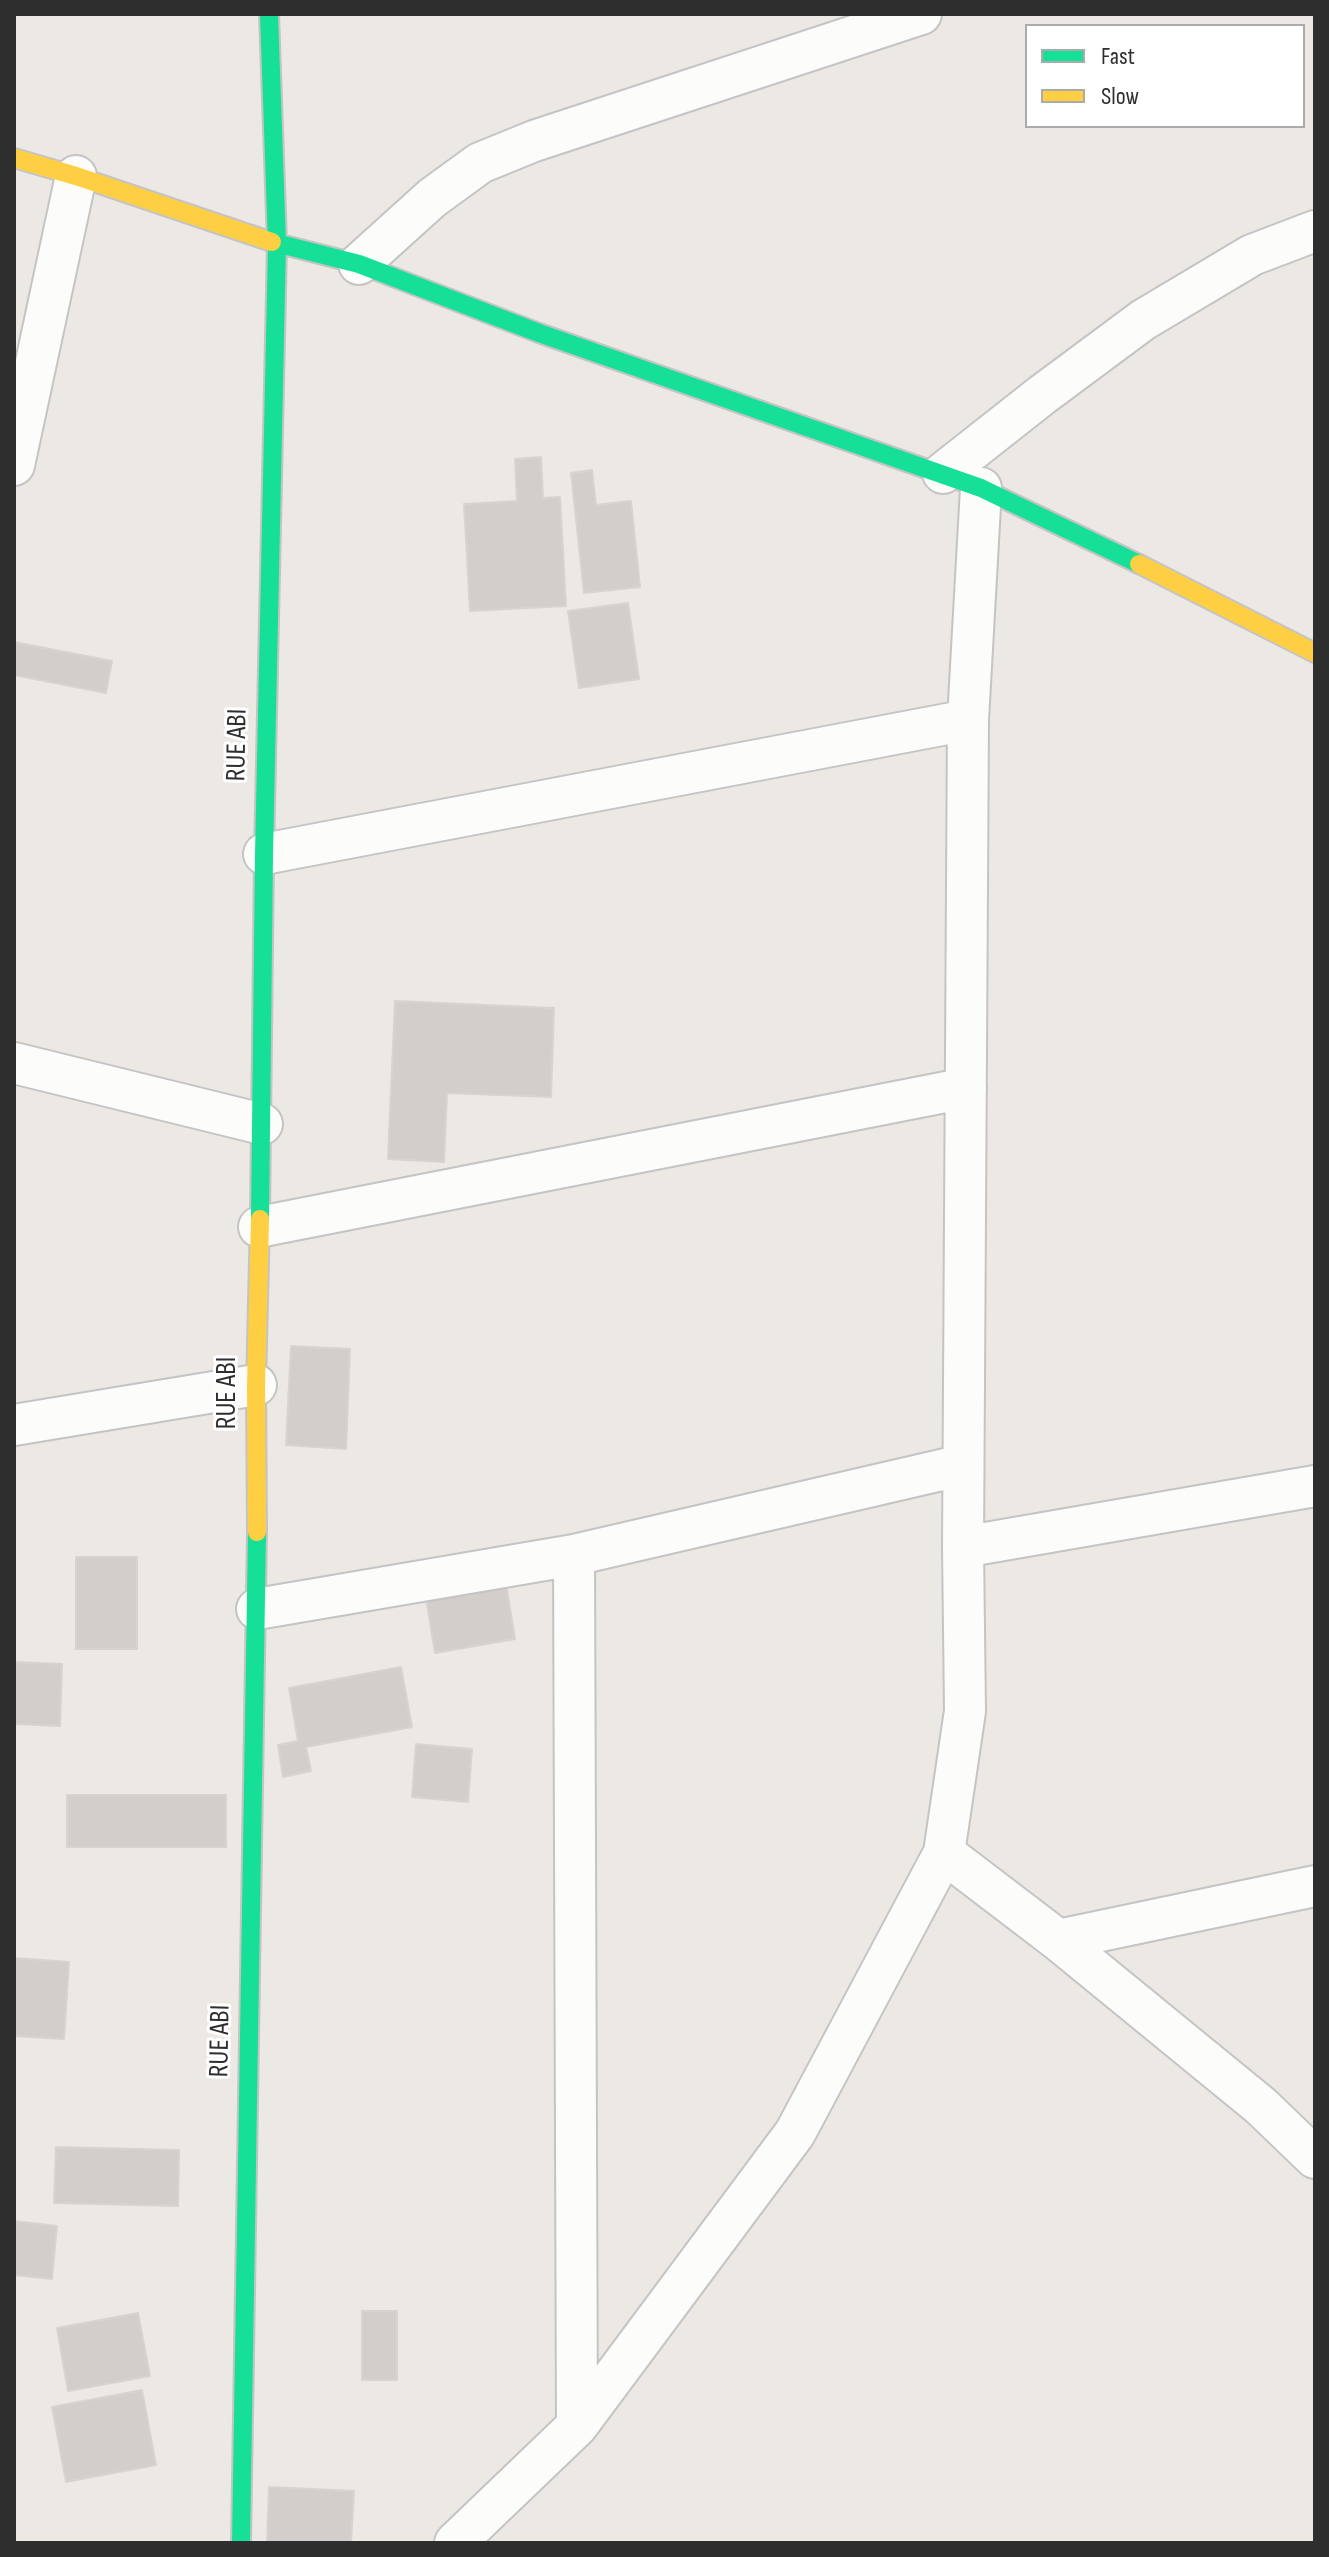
<!DOCTYPE html>
<style>
body{margin:0}
#map{position:relative;width:1329px;height:2557px;overflow:hidden;background:#ece8e4;font-family:"Sofia Sans Condensed",sans-serif}
canvas{display:block}
.frame{position:absolute;inset:0;border:16px solid #2e2e2e;pointer-events:none}
.legend{position:absolute;left:1025px;top:24px;width:280px;height:104px;box-sizing:border-box;background:#fff;border:2px solid #ababab;margin:0;padding:10px 14px;list-style:none;font-size:24px;color:#2e2e2e}
.legend li{display:flex;align-items:center;gap:16px;height:40px}
.legend b{width:40px;border:2px solid #ababab}
</style>
<div id="map">
<canvas width="1329" height="2557"></canvas>
<div class="frame"></div>
<ul class="legend">
<li><b style="height:10px;background:#16e098"></b>Fast</li>
<li><b style="height:10px;background:#ffcf43"></b>Slow</li>
</ul>
</div>
<script>
const g = document.querySelector('canvas').getContext('2d');
g.lineJoin = 'round';
function fill(path, color) { g.fillStyle = color; g.fill(path, 'evenodd'); }
const toPath = rows => new Path2D(rows.map(r => 'M' + r).join(''));
function strokePath(path, color, width, dash) { g.strokeStyle = color; g.lineWidth = width; g.lineCap = dash ? 'butt' : 'round'; g.setLineDash(dash || []); g.stroke(path); }
function drawText(font, color, halo, rows, align = 'center') {
  g.font = font + ' "Sofia Sans Condensed",sans-serif'; g.lineWidth = 6; g.setLineDash([]); g.textBaseline = 'middle'; g.strokeStyle = halo; g.fillStyle = color; for (const [text, x, y, turn = 0] of rows) {
    g.save(); g.translate(x, y); g.rotate((+turn || 0) * Math.PI / 180); g.textAlign = isNaN(turn) ? turn : align; if (halo) g.strokeText(text, 0, 0); g.fillText(text, 0, 0); g.restore();
  }
}
const building = toPath([
 [541,457,543,498,560,497,566,606,470,611,464,504,517,501,515,459,541,457],
 [592,470,596,505,631,501,640,587,584,593,571,473,592,470],
 [628,603,639,679,579,688,568,611,628,603],
 [14,642,112,661,106,693,14,675,14,642],
 [395,1001,554,1008,551,1097,447,1093,444,1162,388,1159,395,1001],
 [291,1346,350,1349,346,1449,286,1445,291,1346],
 [76,1557,137,1557,137,1649,76,1649,76,1557],
 [506,1584,515,1639,435,1653,426,1598,506,1584],
 [14,1662,62,1664,60,1726,14,1724,14,1662],
 [401,1667,412,1727,306,1747,311,1771,283,1777,278,1745,298,1741,289,1688,401,1667],
 [416,1744,472,1749,468,1802,412,1797,416,1744],
 [67,1795,226,1795,226,1847,67,1847,67,1795],
 [14,1958,69,1962,64,2039,14,2036,14,1958],
 [56,2147,179,2150,178,2206,54,2203,56,2147],
 [14,2221,57,2226,52,2279,14,2275,14,2221],
 [362,2311,397,2311,397,2380,362,2380,362,2311],
 [138,2313,150,2376,68,2391,57,2328,138,2313],
 [142,2390,156,2465,66,2482,52,2407,142,2390],
 [269,2487,354,2491,351,2543,267,2543,269,2487]
]);
fill(building, '#d1cecb');
strokePath(building, '#d7d4d0', 2);
const street = toPath([
 [359,264,432,198,480,163,534,141,921,14],
 [14,465,76,176],
 [943,473,1042,395,1143,320,1252,255,1315,231],
 [981,488,968,720,963,1547,965,1711,944,1853,1058,1940,1261,2106,1315,2158],
 [264,854,968,720],
 [14,1063,262,1124],
 [259,1227,966,1088],
 [14,1425,256,1385],
 [963,1547,1315,1486],
 [574,1555,577,2426],
 [257,1609,574,1555,963,1465],
 [1058,1940,1315,1886],
 [455,2543,577,2426,795,2133,944,1853]
]);
const fast = toPath([
 [272,242,359,264,539,333,981,488,1139,564],
 [260,1219,264,854,277,244,269,14],
 [241,2543,257,1532]
]);
const slow = toPath([
 [14,158,76,176,272,242],
 [1139,564,1315,653],
 [257,1532,256,1385,260,1219]
]);
strokePath(street, '#c5c4c5', 44);
strokePath(fast, '#c5c4c5', 22);
strokePath(slow, '#c5c4c5', 22);
strokePath(street, '#fcfcfb', 40);
strokePath(fast, '#16e098', 18);
strokePath(slow, '#ffcf43', 18);
drawText('28px', '#2e2e2e', '#fff', [
 ["RUE ABI",238,745,-89],
 ["RUE ABI",228,1393,-90],
 ["RUE ABI",221,2041,-89]
]);
</script>
